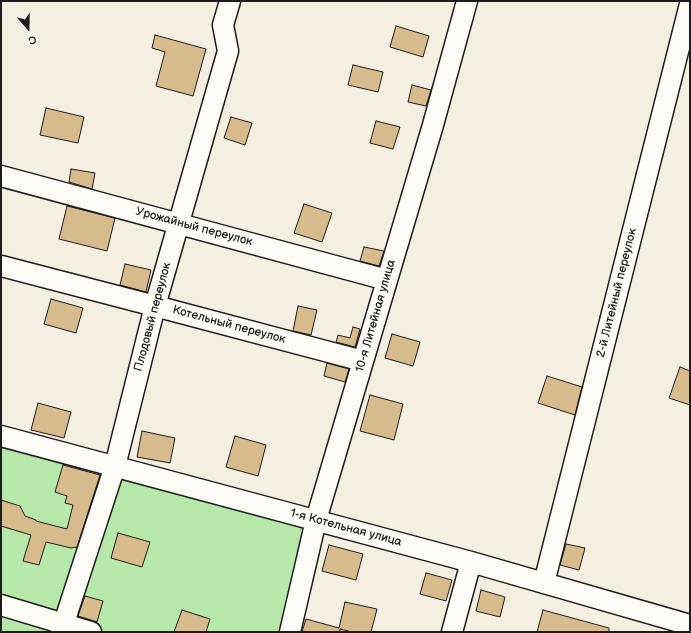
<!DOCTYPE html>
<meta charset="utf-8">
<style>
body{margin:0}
#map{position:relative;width:691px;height:633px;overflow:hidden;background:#f5efe2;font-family:"Balsamiq Sans",sans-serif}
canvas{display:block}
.frame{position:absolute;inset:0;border:2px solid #1c1c1c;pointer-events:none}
.north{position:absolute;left:8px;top:8px;width:40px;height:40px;-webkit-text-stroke:3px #fdfcf7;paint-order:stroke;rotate:160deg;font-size:11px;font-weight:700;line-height:16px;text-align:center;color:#1c1c1c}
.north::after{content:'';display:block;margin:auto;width:14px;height:18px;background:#1c1c1c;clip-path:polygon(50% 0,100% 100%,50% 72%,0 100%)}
</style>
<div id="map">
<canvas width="691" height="633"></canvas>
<div class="frame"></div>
<div class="north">С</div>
</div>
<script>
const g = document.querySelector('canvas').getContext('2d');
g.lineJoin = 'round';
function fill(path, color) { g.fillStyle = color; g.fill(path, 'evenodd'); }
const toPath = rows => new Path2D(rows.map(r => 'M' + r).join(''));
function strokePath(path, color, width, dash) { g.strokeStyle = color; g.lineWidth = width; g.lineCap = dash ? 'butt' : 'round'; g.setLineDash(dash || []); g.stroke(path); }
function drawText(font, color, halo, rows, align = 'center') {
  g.font = font + ' "Balsamiq Sans",sans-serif'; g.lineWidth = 3; g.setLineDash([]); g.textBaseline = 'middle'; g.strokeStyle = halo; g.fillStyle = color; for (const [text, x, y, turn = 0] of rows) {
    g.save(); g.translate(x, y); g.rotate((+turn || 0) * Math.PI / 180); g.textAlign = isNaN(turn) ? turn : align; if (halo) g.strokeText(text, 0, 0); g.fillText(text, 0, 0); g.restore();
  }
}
fill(toPath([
 [1,446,318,529,286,632,1,632]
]), '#b6e8a9');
const building = toPath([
 [396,26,429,36,423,57,390,47,396,26],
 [155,35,206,49,193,96,156,86,165,52,152,48,155,35],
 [353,65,383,72,378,92,348,85,353,65],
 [412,85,431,90,426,106,408,102,412,85],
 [46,108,84,117,78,143,40,135,46,108],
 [231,117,252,123,245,145,224,138,231,117],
 [376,121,400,127,393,149,370,143,376,121],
 [71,169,95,173,92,189,69,182,71,169],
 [304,204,332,213,322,242,294,233,304,204],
 [67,206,115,218,107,251,59,239,67,206],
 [364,247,384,251,379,266,360,261,364,247],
 [125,264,151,270,146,292,120,285,125,264],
 [51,299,83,308,76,333,44,324,51,299],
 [298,306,317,310,311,335,293,331,298,306],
 [353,327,360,329,355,347,336,342,338,335,350,338,353,327],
 [392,334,420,342,413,366,385,358,392,334],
 [327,363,349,369,345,382,324,376,327,363],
 [680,367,690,371,690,405,669,398,680,367],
 [547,376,582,387,575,415,538,403,547,376],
 [370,395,403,404,394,440,360,431,370,395],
 [38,403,71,412,64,438,31,430,38,403],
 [142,431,175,438,170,463,137,457,142,431],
 [235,436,266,445,258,476,226,467,235,436],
 [63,465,100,475,77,547,71,548,46,542,39,565,23,561,31,535,1,526,1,500,20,506,25,516,36,520,36,521,67,529,73,505,65,503,67,496,55,492,63,465],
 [118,533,150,542,142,567,111,558,118,533],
 [566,544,585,548,579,570,560,565,566,544],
 [329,545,363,554,356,580,322,571,329,545],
 [426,573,452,580,446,601,420,594,426,573],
 [481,590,505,597,500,617,476,611,481,590],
 [85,596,103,601,97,622,78,616,85,596],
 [345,602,377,609,371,632,352,632,340,629,340,632,302,632,306,619,339,628,345,602],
 [182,610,210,619,206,632,174,632,182,610],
 [543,610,609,628,609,632,537,632,543,610]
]);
fill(building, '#d7bb8c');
strokePath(building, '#1c1c1c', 1);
const minor = toPath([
 [1,176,387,280],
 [1,266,155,306,363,361],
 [1,436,471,562,690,625],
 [544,583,690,4],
 [1,605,91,632],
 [61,632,115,466,155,306,228,51,223,25,230,1],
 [290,632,316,520,433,125,467,1],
 [452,632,471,562]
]);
strokePath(minor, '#1c1c1c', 23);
strokePath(minor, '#fdfcf7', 20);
drawText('12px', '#1c1c1c', '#fdfcf7', [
 ["Урожайный переулок",194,227,15],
 ["2-й Литейный переулок",617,293,-76],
 ["10-я Литейная улица",376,316,-74],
 ["Плодовый переулок",153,317,-75],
 ["Котельный переулок",229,325,15],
 ["1-я Котельная улица",346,528,15]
]);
</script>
